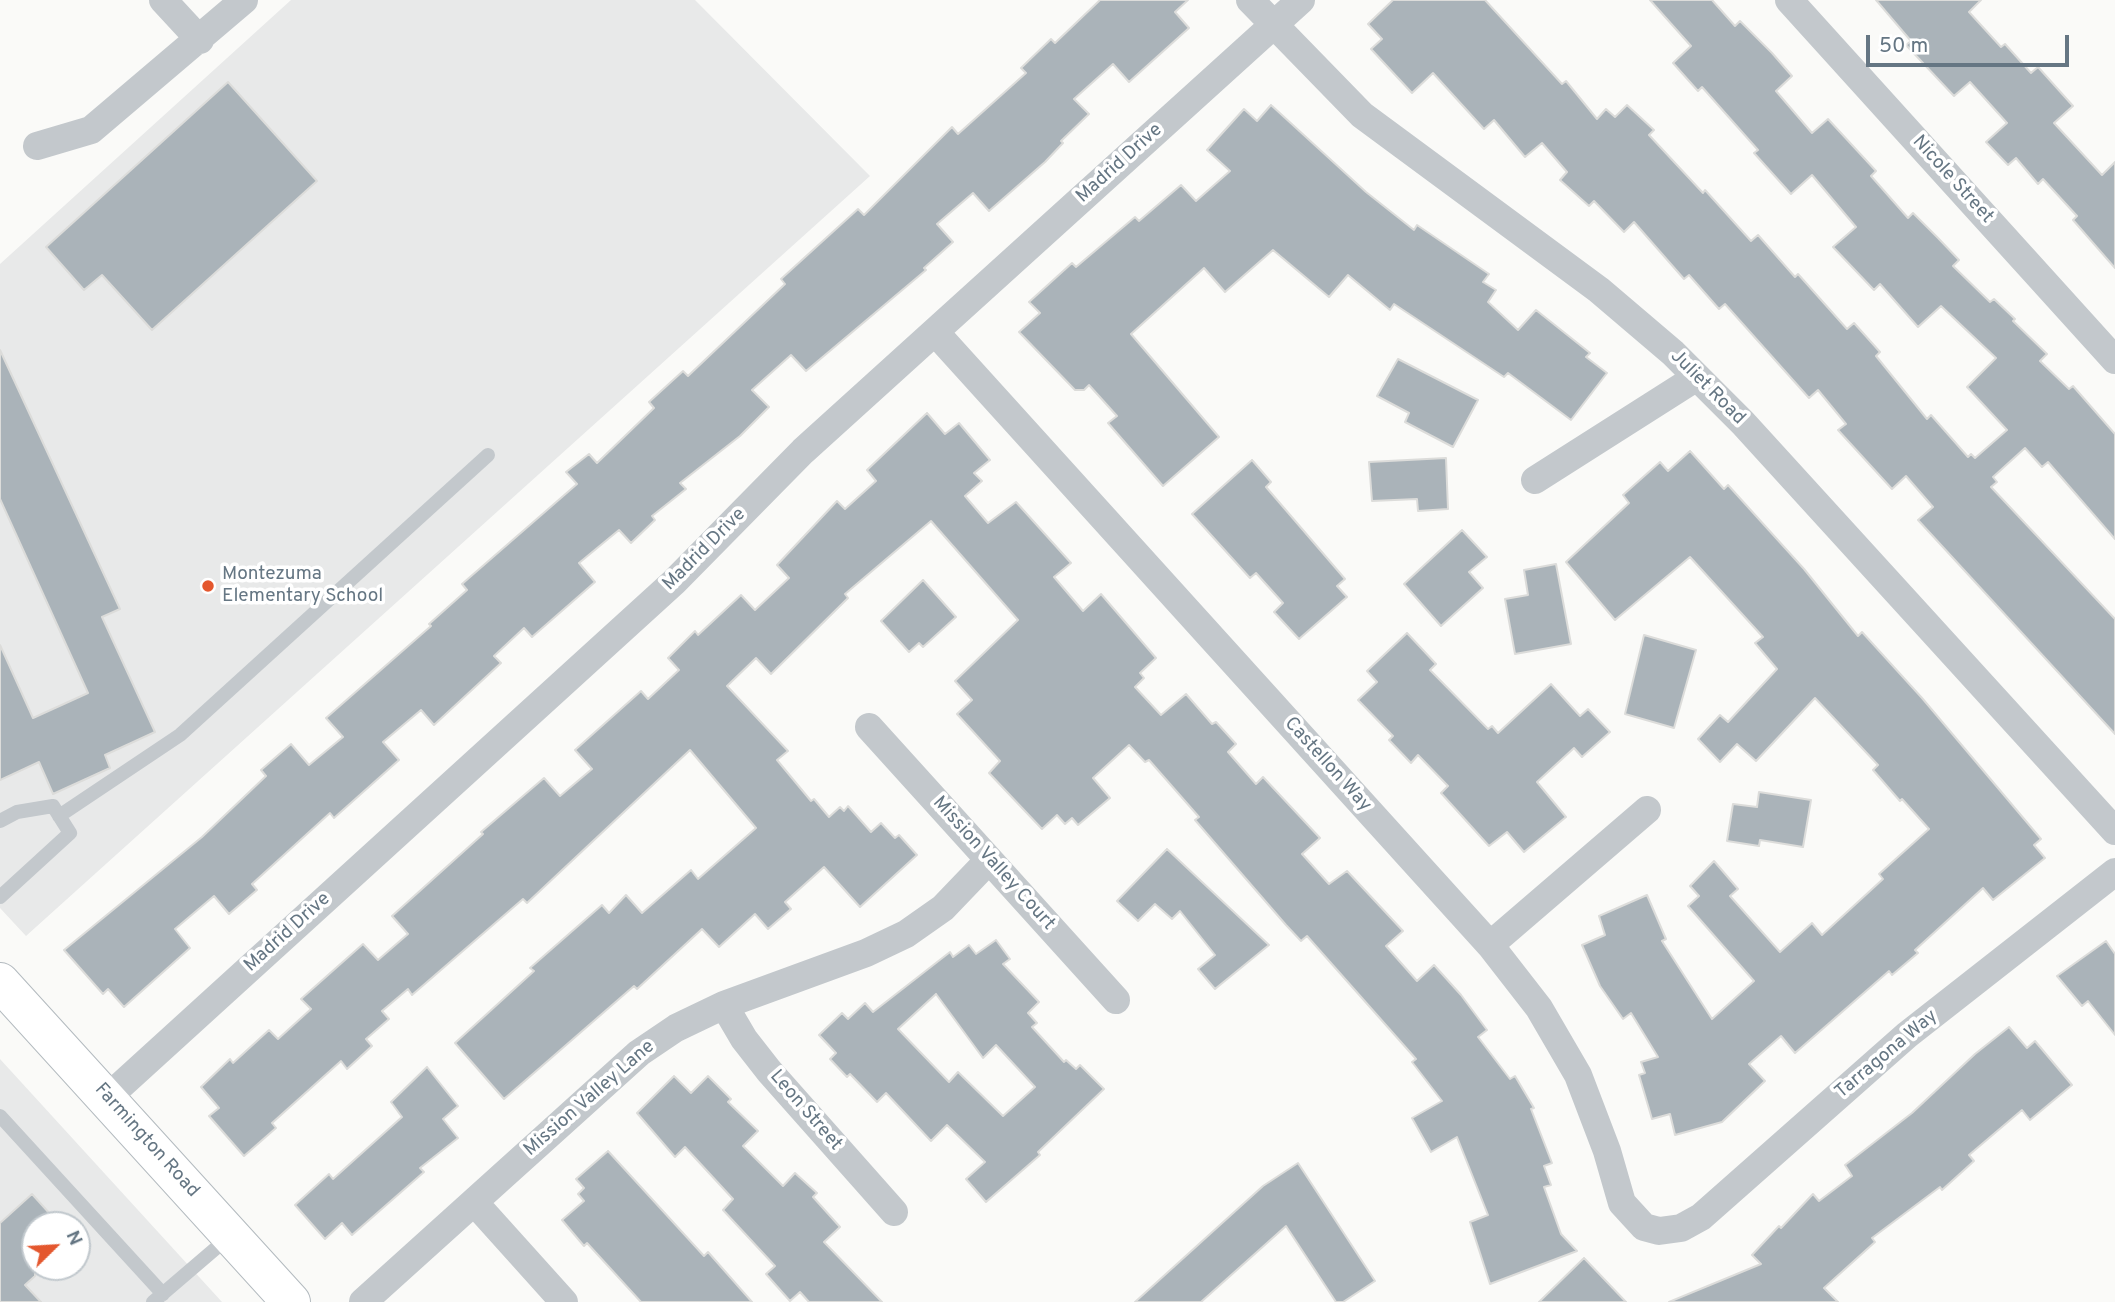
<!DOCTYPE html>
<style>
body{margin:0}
#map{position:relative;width:2115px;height:1302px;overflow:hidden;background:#fafaf8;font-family:Overpass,sans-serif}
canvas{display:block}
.north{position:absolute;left:21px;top:1211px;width:70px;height:70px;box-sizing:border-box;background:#fff;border:2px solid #c1c8cd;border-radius:50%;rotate:66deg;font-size:19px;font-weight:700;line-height:28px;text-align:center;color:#657683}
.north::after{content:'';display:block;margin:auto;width:24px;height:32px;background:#e4572e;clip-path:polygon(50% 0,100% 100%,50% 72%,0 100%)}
.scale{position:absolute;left:1866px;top:35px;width:203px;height:32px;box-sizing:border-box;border:4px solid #657683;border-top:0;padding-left:9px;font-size:21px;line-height:24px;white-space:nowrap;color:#657683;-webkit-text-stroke:5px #fff;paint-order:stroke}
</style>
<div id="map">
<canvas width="2115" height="1302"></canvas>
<div class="north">N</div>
<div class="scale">50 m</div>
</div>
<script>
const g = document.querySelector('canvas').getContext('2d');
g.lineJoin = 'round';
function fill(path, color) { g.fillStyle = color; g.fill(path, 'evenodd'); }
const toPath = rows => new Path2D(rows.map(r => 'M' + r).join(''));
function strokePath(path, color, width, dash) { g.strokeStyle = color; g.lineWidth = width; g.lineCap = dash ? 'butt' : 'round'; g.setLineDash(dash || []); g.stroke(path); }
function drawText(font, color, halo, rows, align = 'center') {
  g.font = font + ' Overpass,sans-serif'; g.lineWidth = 7; g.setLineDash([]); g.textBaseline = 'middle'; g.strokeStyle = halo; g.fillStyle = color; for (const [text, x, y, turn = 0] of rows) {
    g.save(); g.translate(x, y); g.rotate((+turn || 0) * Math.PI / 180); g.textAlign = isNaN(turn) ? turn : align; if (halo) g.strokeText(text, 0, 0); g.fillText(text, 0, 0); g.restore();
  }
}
fill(toPath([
 [291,0,695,0,870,176,26,936,0,908,0,264],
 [0,1059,222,1302,0,1302],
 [35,1225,77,1225,77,1267,35,1267]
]), '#e8e9e9');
const building = toPath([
 [1100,0,1188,0,1175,12,1189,28,1129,82,1113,64,1074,99,1089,114,1061,141,1063,143,1045,162,989,211,973,193,937,224,953,242,924,268,926,270,806,371,791,355,752,390,769,407,740,436,680,483,686,489,652,516,655,520,631,543,619,530,579,563,595,582,532,637,524,628,494,656,501,663,434,725,421,710,383,742,399,760,334,818,330,813,252,884,257,890,229,914,214,896,175,929,190,948,124,1007,108,989,103,994,64,950,202,837,266,776,261,770,291,744,309,765,343,737,326,718,431,626,429,624,467,590,462,584,577,484,566,472,589,454,597,463,654,408,649,402,683,371,688,376,785,284,781,279,858,209,864,215,952,127,958,134,1026,73,1021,68,1051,39,1055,43,1100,0],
 [1393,0,1485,0,1562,84,1566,81,1597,119,1606,109,1615,117,1627,105,1654,130,1649,135,1703,193,1705,190,1751,241,1758,235,1795,277,1798,274,1847,329,1854,323,1880,352,1876,356,1927,419,1931,415,1968,457,1971,454,1975,458,2007,430,1967,387,1996,358,1941,306,1918,327,1880,284,1874,290,1833,247,1856,227,1812,175,1791,194,1754,153,1758,150,1702,87,1698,91,1673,63,1691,46,1650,0,1712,0,1735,26,1740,21,1772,53,1792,76,1776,91,1812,133,1828,119,1876,171,1871,176,1908,218,1913,213,1938,238,1959,260,1953,266,1990,302,1994,299,2015,319,2013,321,2047,354,2040,361,2069,389,2073,386,2115,434,2115,539,2048,462,2042,467,2025,448,1993,477,1997,482,1991,487,2115,619,2115,734,1918,520,1933,507,1906,476,1892,489,1838,430,1846,424,1818,390,1809,398,1725,304,1719,309,1689,275,1684,279,1634,222,1624,232,1594,201,1589,206,1560,180,1567,172,1542,143,1525,157,1494,120,1484,129,1433,73,1412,93,1371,49,1382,39,1368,24,1393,0],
 [1876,0,1981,0,1969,12,2001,47,2005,44,2031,73,2038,67,2073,106,2054,123,2102,175,2115,162,2115,268,2073,220,2077,216,2043,179,2038,184,2016,158,2008,165,1986,142,2007,123,1970,82,1954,96,1906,45,1911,41,1876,0],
 [228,82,317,181,152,330,102,275,84,290,46,247,228,82],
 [1271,105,1366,192,1414,230,1417,225,1489,274,1483,282,1496,290,1488,302,1518,330,1536,310,1590,353,1586,357,1607,373,1571,420,1508,373,1504,377,1394,304,1390,310,1348,275,1329,297,1273,250,1225,292,1204,268,1131,334,1219,437,1163,486,1108,423,1117,416,1089,385,1084,390,1075,390,1019,332,1040,313,1029,302,1072,263,1076,267,1135,217,1139,221,1181,185,1196,201,1230,171,1207,150,1244,109,1257,121,1271,105],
 [0,350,120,609,102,617,155,732,105,755,110,768,53,794,39,762,0,780,0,645,33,718,88,693,0,499,0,350],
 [1398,359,1478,400,1453,447,1405,422,1409,413,1377,396,1398,359],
 [927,413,945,434,959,423,990,460,974,473,982,481,965,496,988,523,1016,502,1071,563,1054,577,1083,611,1101,594,1156,658,1140,673,1144,678,1135,687,1161,715,1186,694,1212,724,1216,722,1236,744,1228,752,1256,784,1263,777,1320,838,1302,854,1329,884,1347,871,1403,931,1386,946,1417,981,1434,965,1461,995,1487,1030,1478,1037,1510,1079,1515,1076,1534,1108,1531,1109,1552,1163,1544,1166,1551,1185,1544,1187,1561,1234,1577,1251,1490,1284,1470,1222,1488,1215,1457,1137,1431,1152,1412,1118,1442,1101,1412,1062,1416,1059,1307,936,1301,941,1286,925,1195,820,1199,817,1149,760,1145,762,1129,745,1093,778,1110,798,1078,825,1072,818,1065,824,1057,815,1042,829,989,773,1000,761,957,714,972,700,955,681,1018,620,931,521,845,594,848,598,771,674,756,658,727,686,788,751,777,760,811,801,814,799,829,817,840,807,844,811,848,806,871,832,881,823,895,838,899,835,917,855,860,907,824,867,785,902,791,909,768,929,755,914,719,947,702,929,637,989,634,986,504,1099,455,1043,534,971,530,968,602,905,609,913,626,895,642,913,691,870,698,879,756,828,690,750,527,903,523,899,412,995,408,989,382,1011,389,1019,366,1039,372,1046,347,1069,341,1061,272,1123,276,1128,244,1156,209,1116,219,1108,201,1087,230,1059,233,1063,269,1030,278,1039,311,1009,301,999,363,944,378,960,408,934,392,916,483,834,481,832,544,778,560,796,592,769,575,750,641,691,648,699,679,670,668,658,695,631,698,635,741,595,755,610,789,578,777,565,837,501,845,509,876,481,867,470,927,413],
 [1690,451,1724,489,1728,485,1804,569,1858,636,1862,632,1922,698,2041,839,2034,845,2045,858,1993,900,1983,888,1915,950,1918,953,1892,975,1889,971,1795,1053,1781,1036,1749,1064,1765,1081,1722,1122,1675,1135,1670,1114,1652,1119,1639,1075,1645,1073,1641,1062,1658,1057,1631,1013,1623,1019,1600,986,1582,945,1605,935,1599,916,1647,895,1666,939,1662,941,1712,1019,1754,981,1688,906,1699,896,1690,886,1714,861,1738,889,1730,896,1780,952,1812,923,1822,935,1883,879,1879,874,1929,829,1902,799,1900,801,1873,770,1878,765,1815,698,1756,761,1737,744,1720,762,1698,739,1720,715,1728,722,1777,669,1755,643,1763,637,1690,557,1615,620,1566,562,1629,503,1623,495,1660,462,1668,471,1690,451],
 [1446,458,1448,509,1418,511,1417,499,1372,501,1369,462,1446,458],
 [1252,460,1271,482,1266,487,1345,579,1337,586,1347,597,1299,639,1274,612,1283,603,1256,573,1250,578,1192,514,1252,460],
 [1462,530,1487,557,1469,572,1483,588,1441,626,1404,584,1462,530],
 [1556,564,1571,644,1515,654,1505,599,1528,595,1524,570,1556,564],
 [923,580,956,617,923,647,919,643,909,652,881,621,923,580],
 [1407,633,1436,664,1430,670,1488,729,1492,726,1498,733,1551,684,1580,716,1588,709,1610,732,1582,757,1574,748,1537,782,1566,817,1524,852,1507,832,1489,846,1441,793,1448,786,1418,755,1411,763,1389,740,1393,736,1358,700,1377,682,1367,671,1407,633],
 [1644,635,1696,650,1674,728,1625,714,1644,635],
 [1759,792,1811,800,1803,847,1760,840,1759,846,1727,841,1733,804,1757,807,1759,792],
 [1167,849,1269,945,1215,989,1198,969,1215,955,1180,911,1172,919,1155,904,1138,921,1117,901,1167,849],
 [996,940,1010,959,1003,964,1039,1002,1028,1013,1037,1023,1032,1027,1064,1062,1066,1060,1076,1069,1080,1065,1104,1089,1038,1152,1040,1155,986,1202,966,1179,985,1162,947,1125,931,1141,886,1093,877,1102,850,1074,847,1077,830,1059,836,1053,819,1035,842,1013,848,1019,865,1003,873,1012,950,952,953,957,969,945,976,954,996,940],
 [936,994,983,1058,996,1045,1035,1087,1003,1116,958,1072,949,1082,898,1029,936,994],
 [2106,941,2115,954,2115,1035,2088,1001,2082,1006,2057,976,2106,941],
 [2009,1027,2027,1048,2035,1041,2072,1085,2030,1120,2022,1110,1969,1155,1974,1161,1942,1190,1940,1187,1872,1238,1875,1242,1824,1288,1838,1302,1669,1302,1761,1264,1752,1255,1779,1226,1781,1228,1813,1194,1819,1201,1852,1176,1845,1165,1912,1113,1975,1054,2009,1027],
 [427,1067,458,1106,443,1119,458,1138,420,1168,424,1172,352,1235,342,1223,325,1239,295,1205,329,1174,333,1179,402,1117,391,1102,427,1067],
 [674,1076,691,1093,708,1076,731,1099,728,1102,758,1131,743,1146,783,1186,795,1173,817,1193,813,1197,840,1227,824,1242,882,1302,809,1302,800,1292,790,1301,766,1274,775,1266,723,1210,733,1199,685,1147,675,1157,637,1113,674,1076],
 [608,1151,704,1256,708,1252,752,1302,641,1302,587,1243,584,1246,562,1220,584,1201,578,1194,584,1188,576,1179,608,1151],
 [1298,1163,1375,1281,1343,1302,1336,1302,1286,1226,1201,1302,1135,1302,1263,1186,1298,1163],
 [32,1194,60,1225,35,1225,35,1276,25,1285,41,1302,0,1302,0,1223,32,1194],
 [1584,1258,1626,1302,1539,1302,1584,1258]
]);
fill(building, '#aab3b9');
strokePath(building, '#dcdcda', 2);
const secondary = toPath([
 [0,982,291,1302]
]);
strokePath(secondary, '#b3babf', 40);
strokePath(toPath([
 [59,816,180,735,488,455],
 [0,821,17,812,53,806,70,833,0,897],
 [0,1116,163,1294],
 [153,1302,229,1237]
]), '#c3c8cc', 14);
strokePath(toPath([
 [163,0,200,40],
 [1250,0,1362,115,1599,290,1673,353,1743,423,2115,831],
 [1789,0,2115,360],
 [37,146,91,130,244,0],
 [935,332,1490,945,1539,1008,1578,1075,1607,1151,1622,1203,1644,1227,1659,1231,1681,1228,1701,1217,1907,1035,2115,872],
 [1535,480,1697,377],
 [869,727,1116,1000],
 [1490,945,1647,810],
 [724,1005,744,1039,769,1071,894,1212],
 [107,1098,674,582,803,451,1301,0],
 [474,1202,564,1302],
 [363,1302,639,1053,676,1028,724,1005,866,953,906,934,943,908,989,860]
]), '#c3c8cc', 28);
strokePath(secondary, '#fff', 38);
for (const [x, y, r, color] of [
 [208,586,7,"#e4572e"]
]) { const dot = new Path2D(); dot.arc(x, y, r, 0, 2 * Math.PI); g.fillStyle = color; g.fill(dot); strokePath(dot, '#fff', 2.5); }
drawText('19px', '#657683', '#fff', [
 ["Madrid Drive",1120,164,-42],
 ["Nicole Street",1952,180,48],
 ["Juliet Road",1707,388,45],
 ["Madrid Drive",705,550,-45],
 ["Castellon Way",1327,765,48],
 ["Mission Valley Court",993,864,48],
 ["Madrid Drive",288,933,-42],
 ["Tarragona Way",1887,1055,-40],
 ["Mission Valley Lane",590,1099,-41],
 ["Leon Street",805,1111,49],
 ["Farmington Road",146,1141,48]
]);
drawText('19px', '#657683', '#fff', [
 ["Montezuma",222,575],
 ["Elementary School",222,597]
], 'left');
</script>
